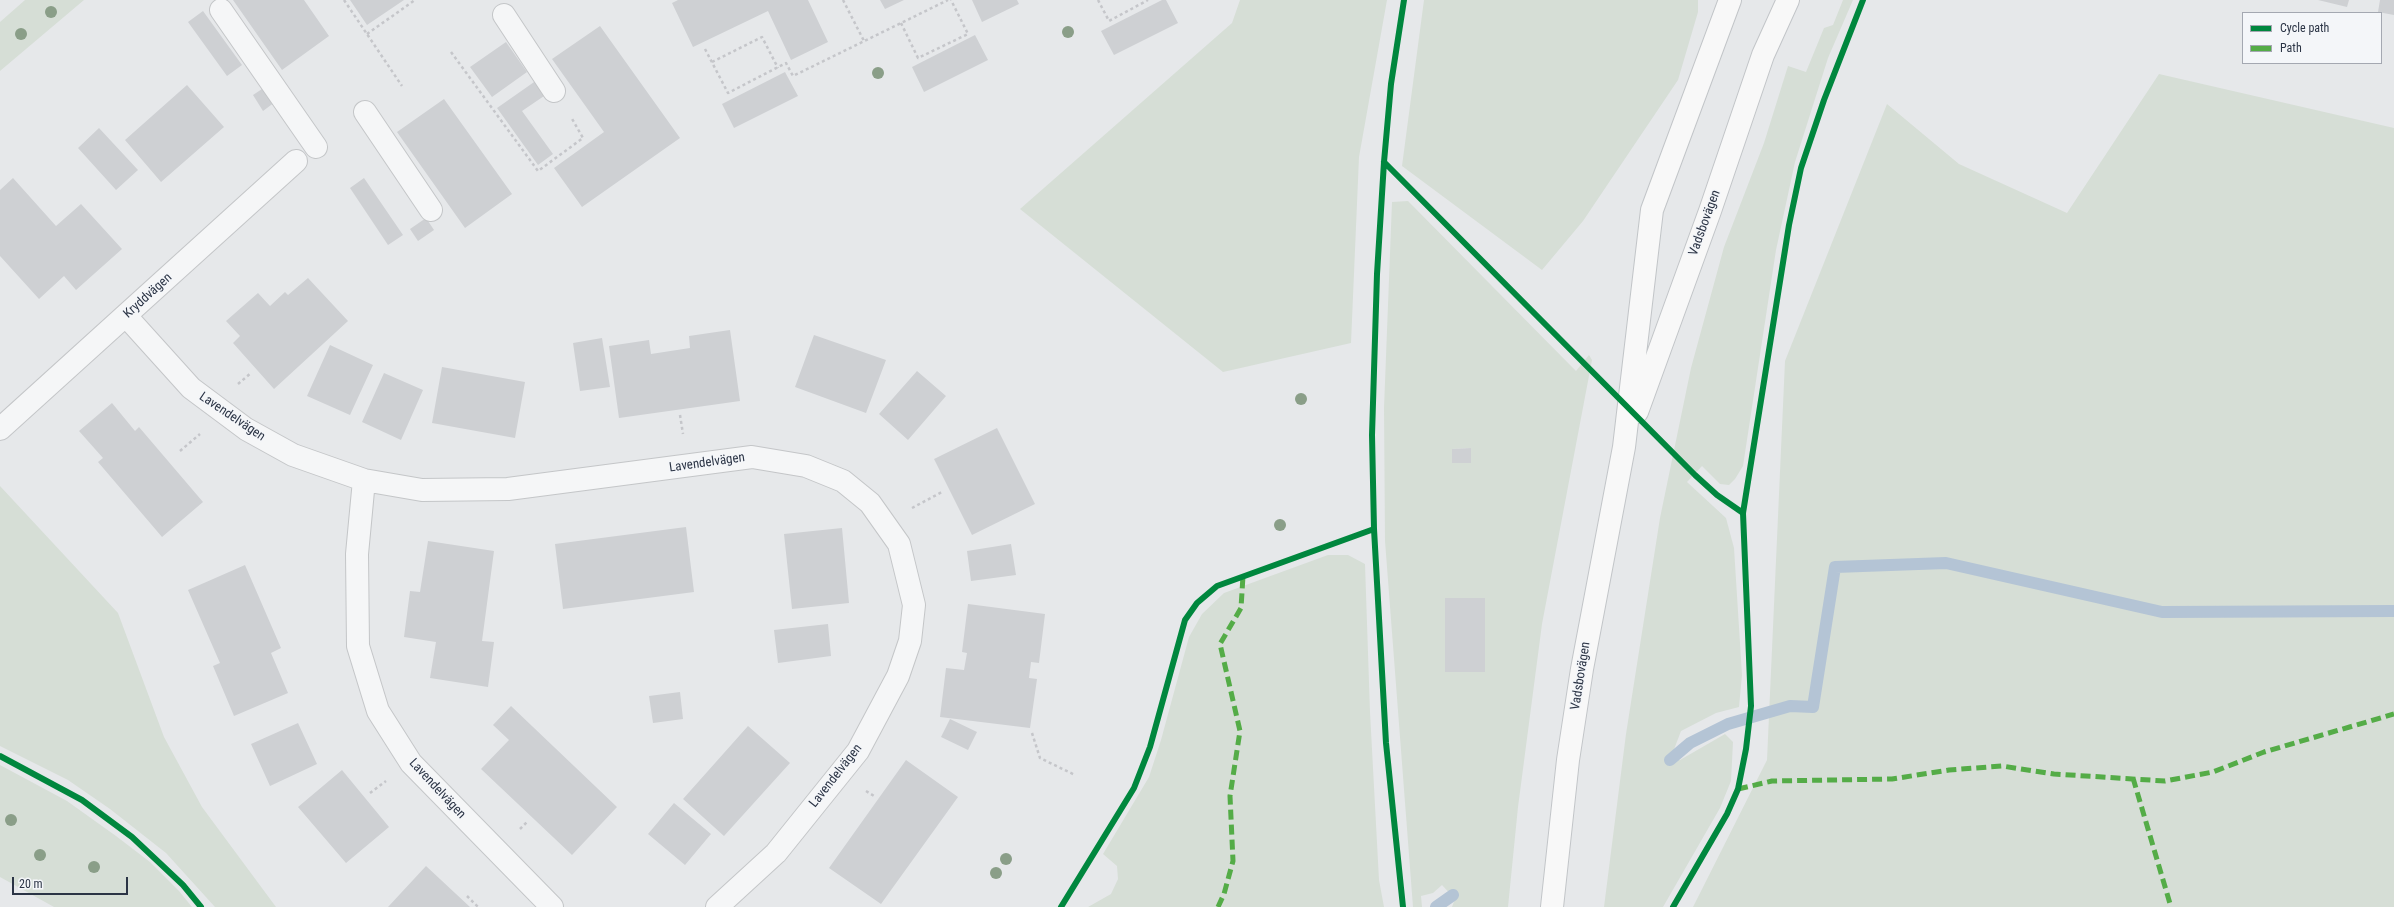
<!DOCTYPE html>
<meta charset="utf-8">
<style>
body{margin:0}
#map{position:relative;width:2394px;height:907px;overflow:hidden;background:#e6e8ea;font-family:"Roboto Condensed",sans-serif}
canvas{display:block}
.legend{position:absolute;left:2242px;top:12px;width:140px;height:52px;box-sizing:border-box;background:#f4f6f9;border:1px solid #a4a8b1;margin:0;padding:5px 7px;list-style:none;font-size:12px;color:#2b3445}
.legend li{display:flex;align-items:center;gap:8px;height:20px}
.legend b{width:20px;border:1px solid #a4a8b1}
.scale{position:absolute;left:12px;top:877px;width:116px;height:18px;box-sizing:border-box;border:2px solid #2b3445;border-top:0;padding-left:5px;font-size:12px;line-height:14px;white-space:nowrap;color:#2b3445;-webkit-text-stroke:3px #f4f6f9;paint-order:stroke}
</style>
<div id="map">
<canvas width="2394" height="907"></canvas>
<ul class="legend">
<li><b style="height:5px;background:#00873e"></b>Cycle path</li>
<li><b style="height:5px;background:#54ac47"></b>Path</li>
</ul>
<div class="scale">20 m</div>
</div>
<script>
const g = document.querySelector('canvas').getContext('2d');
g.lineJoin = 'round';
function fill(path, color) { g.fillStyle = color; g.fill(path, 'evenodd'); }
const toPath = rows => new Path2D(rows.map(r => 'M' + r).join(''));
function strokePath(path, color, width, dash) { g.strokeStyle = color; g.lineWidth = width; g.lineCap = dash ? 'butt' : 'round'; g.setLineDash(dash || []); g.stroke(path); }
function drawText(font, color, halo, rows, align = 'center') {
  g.font = font + ' "Roboto Condensed",sans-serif'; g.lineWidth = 3; g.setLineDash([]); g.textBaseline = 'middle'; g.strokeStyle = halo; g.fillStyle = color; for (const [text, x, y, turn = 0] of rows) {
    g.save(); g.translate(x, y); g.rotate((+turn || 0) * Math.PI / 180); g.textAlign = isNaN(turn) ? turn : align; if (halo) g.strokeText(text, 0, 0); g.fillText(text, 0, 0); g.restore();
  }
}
fill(toPath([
 [25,0,84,0,0,71,0,22],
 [1240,0,1387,0,1359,157,1351,343,1223,372,1020,209,1232,23],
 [1424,0,1698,0,1698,12,1678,80,1583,221,1542,270,1402,166],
 [1843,0,1853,0,1828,58,1795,162,1776,250,1743,466,1735,479,1729,485,1720,484,1702,466,1687,482,1726,518,1734,548,1742,675,1739,707,1716,713,1681,731,1670,760,1680,760,1725,734,1733,742,1731,781,1720,808,1663,907,1604,907,1626,734,1660,518,1691,368,1724,247,1764,143,1788,66,1806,72,1824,28,1833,25],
 [2159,74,2394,128,2394,907,1693,907,1767,760,1785,361,1887,104,1959,164,2067,213],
 [1408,201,1576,371,1589,355,1592,360,1542,624,1518,807,1508,907,1452,907,1455,899,1442,885,1433,893,1421,896,1422,907,1413,907,1385,541,1384,408,1392,202],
 [1471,448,1471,463,1452,463,1452,449],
 [1445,598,1485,599,1485,672,1445,672],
 [0,486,118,613,164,737,202,807,276,907,215,907,166,853,110,809,68,780,0,746],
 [1328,555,1348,555,1365,564,1370,712,1379,880,1384,907,1088,907,1111,894,1118,879,1117,866,1103,854,1149,777,1161,740,1189,637,1202,614,1224,593],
 [0,765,67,801,116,836,150,862,179,891,192,907,54,907,0,877]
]), '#d6ded6');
strokePath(toPath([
 [1670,760,1690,743,1728,724,1790,706,1813,707,1835,567,1946,563,2162,612,2394,611],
 [1436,907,1453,895]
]), '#b4c4d5', 12);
fill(toPath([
 [233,0,304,0,329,36,282,70],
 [350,0,404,0,367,25],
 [678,0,808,0,828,42,791,60,768,11,693,47,672,3],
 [880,0,904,0,885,9],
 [972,0,1017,0,1019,4,982,22],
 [1162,0,1166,0,1178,23,1114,55,1101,31],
 [2318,0,2349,0,2347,7],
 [2380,0,2394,0,2394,15,2378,12],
 [203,11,242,65,227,76,188,22],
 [600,26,680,138,582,207,554,168,604,132,552,59],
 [975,35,988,60,924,92,912,67],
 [506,42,527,72,492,97,470,67],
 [785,72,798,96,734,128,722,104],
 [537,80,547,94,522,111,553,154,538,165,497,108],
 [187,85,224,127,161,182,125,140],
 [265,87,275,102,263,111,253,95],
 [444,99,512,194,465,228,397,132],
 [99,128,138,170,116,190,78,148],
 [13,178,56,226,81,204,122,249,76,290,64,276,39,299,0,256,0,190],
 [364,178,403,235,388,245,350,188],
 [426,218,434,230,418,241,410,229],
 [308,278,348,321,274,389,233,343,240,336,226,321,258,293,270,306,285,292,288,295],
 [730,330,740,401,619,418,609,346,649,340,651,354,690,348,689,336],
 [814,335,886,360,866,413,795,387],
 [602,338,610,387,580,391,573,343],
 [330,345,373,365,350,415,307,396],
 [442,367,525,382,515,438,432,423],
 [917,371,946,396,908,440,879,414],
 [384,373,423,390,401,440,362,422],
 [112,403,135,431,139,427,203,502,162,537,98,462,103,458,79,431],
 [997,428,1035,504,972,535,934,459],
 [1471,448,1471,463,1452,463,1452,449],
 [686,527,694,592,563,609,555,544],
 [842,528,849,603,792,609,784,534],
 [428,541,494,551,482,641,494,642,488,687,430,678,436,642,404,637,410,591,420,592],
 [1011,544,1016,575,971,581,967,551],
 [245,565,281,648,271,653,288,693,234,716,213,666,220,663,188,590],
 [1445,598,1485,598,1485,672,1445,672],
 [968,604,1045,614,1039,663,1031,662,1029,678,1037,679,1030,728,940,717,946,668,964,670,967,653,962,652],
 [828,624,831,656,778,663,774,630],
 [680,692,683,719,653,723,649,696],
 [511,706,617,807,572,855,481,769,509,740,493,725],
 [950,719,977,732,968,750,941,737],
 [298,723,317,764,270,786,251,744],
 [748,726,790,763,724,836,683,799],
 [906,760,958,797,881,904,829,868],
 [342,770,389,827,346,863,298,807],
 [674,803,711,834,685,865,648,834],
 [426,866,470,907,388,907]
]), '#ced0d3');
const minor = toPath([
 [221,10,316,147],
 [504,15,554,91],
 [365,112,431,210],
 [126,316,191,388,246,429,293,455,364,480,422,490,508,489,752,457,806,466,843,481,870,503,899,544,914,605,910,641,898,676,858,751,776,853,717,907],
 [0,429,296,161],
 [364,480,357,554,358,646,378,711,411,763,552,907]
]);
const major = toPath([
 [1637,412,1710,211,1763,55,1788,0],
 [1552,907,1568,760,1582,669,1624,447,1652,210,1730,0]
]);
strokePath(minor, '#c4c6c8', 24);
strokePath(major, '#c2c5c8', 24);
strokePath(toPath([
 [344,0,402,86],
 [843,0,864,41],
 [1098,0,1109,21,1148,0],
 [901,23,918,58,968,34,951,0],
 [367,34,415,0],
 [705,49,728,93,786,63,793,76,948,0],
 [451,52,538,171,583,138,571,117],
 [712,62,762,37,778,68],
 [238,384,251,373],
 [680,415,683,434],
 [180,451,200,434],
 [912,508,942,492],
 [1032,733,1040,758,1075,775],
 [866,791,874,796],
 [370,793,386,781],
 [520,829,527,822],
 [467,896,478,907]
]), '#c5c6ca', 2.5, [3, 3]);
strokePath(minor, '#f5f6f7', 22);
strokePath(major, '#f8f8f8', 22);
strokePath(toPath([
 [2133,778,2171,907],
 [1738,789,1772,781,1892,779,1949,770,2002,766,2054,774,2165,781,2213,772,2264,752,2394,714],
 [1218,907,1224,894,1233,861,1230,796,1240,731,1220,644,1241,608,1243,576]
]), '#54ac47', 5, [10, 5]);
strokePath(toPath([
 [1384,162,1695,475,1717,495,1743,513],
 [0,756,82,800,132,837,183,885,201,907],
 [1061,907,1134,788,1150,747,1185,620,1197,603,1217,586,1374,529],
 [1403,907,1386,743,1374,529,1372,435,1377,274,1384,162,1391,84,1404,0],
 [1673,907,1727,814,1738,789,1746,749,1751,706,1743,513,1789,225,1801,168,1824,100,1863,0]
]), '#00873e', 6);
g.fillStyle = '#8a9e88';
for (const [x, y] of [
 [51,12],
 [1068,32],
 [21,34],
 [878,73],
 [1301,399],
 [1280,525],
 [11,820],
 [40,855],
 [1006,859],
 [94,867],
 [996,873]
]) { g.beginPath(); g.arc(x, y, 6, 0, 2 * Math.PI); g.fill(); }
drawText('13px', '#2b3445', '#f4f6f9', [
 ["Vadsbovägen",1705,223,-70],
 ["Kryddvägen",148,296,-42],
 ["Lavendelvägen",232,417,34],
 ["Lavendelvägen",707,463,-8],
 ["Vadsbovägen",1581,676,-81],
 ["Lavendelvägen",836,776,-52],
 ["Lavendelvägen",437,789,47]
]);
</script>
